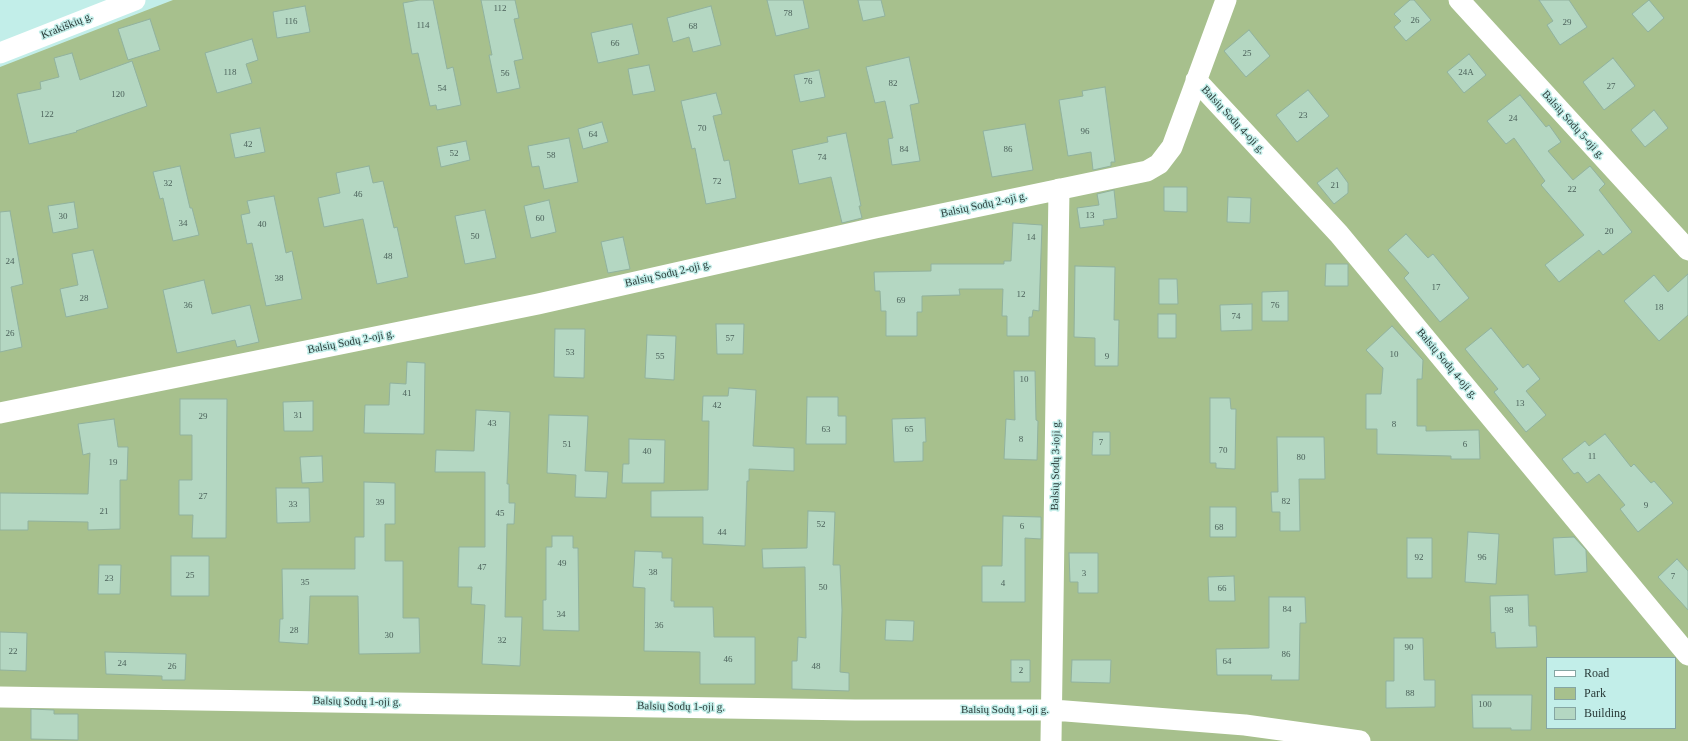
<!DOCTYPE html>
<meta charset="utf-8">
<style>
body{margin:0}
#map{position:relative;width:1688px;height:741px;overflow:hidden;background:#c2eee9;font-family:"Times New Roman",serif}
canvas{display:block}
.legend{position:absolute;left:1546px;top:657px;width:130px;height:72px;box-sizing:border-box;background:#c2eee9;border:1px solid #85a6a3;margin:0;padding:5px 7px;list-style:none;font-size:12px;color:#2a3b39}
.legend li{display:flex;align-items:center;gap:8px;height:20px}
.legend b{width:20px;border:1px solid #85a6a3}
</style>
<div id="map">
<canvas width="1688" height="741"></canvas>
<ul class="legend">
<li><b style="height:5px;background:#fff"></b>Road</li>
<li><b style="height:11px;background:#a7c08d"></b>Park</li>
<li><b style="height:11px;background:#b4d7c2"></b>Building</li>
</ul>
</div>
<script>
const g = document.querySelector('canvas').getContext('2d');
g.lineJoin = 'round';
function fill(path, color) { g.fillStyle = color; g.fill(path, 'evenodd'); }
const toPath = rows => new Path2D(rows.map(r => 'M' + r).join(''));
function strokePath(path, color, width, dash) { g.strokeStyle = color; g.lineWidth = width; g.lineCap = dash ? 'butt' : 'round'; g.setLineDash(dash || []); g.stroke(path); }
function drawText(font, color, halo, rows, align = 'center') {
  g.font = font + ' "Times New Roman",serif'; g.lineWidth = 3; g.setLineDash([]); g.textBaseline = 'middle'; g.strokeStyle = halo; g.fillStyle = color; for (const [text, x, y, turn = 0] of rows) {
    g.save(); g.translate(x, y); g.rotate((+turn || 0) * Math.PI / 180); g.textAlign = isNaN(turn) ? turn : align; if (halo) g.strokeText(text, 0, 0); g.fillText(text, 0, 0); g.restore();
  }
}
fill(toPath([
 [173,0,1688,0,1688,741,0,741,0,67],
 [1547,658,1675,658,1675,728,1547,728]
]), '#a7c08d');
const building = toPath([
 [419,0,433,0,447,69,453,67,461,105,437,110,436,105,430,106,418,53,412,54,403,3,419,0],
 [481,0,515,0,519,18,514,19,523,59,514,61,520,88,497,93,489,55,492,55,481,0],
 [767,0,803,0,809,28,776,36,767,0],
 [858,0,881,0,885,16,863,21,858,0],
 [1410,0,1414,0,1431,20,1406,41,1394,27,1401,21,1394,14,1410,0],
 [1539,0,1569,0,1587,27,1560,45,1547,25,1553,21,1539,0],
 [1649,0,1664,18,1648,32,1632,14,1649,0],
 [305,6,310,32,277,38,273,12,305,6],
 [711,6,721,45,693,52,689,37,673,42,667,18,711,6],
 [150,19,160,50,128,60,118,29,150,19],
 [632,24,639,54,598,63,591,33,632,24],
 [1249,30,1270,56,1246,77,1224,51,1249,30],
 [252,39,258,60,246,64,252,83,217,93,205,53,252,39],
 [72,53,80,80,132,61,147,106,76,131,77,132,29,144,17,94,41,89,40,82,59,77,54,58,72,53],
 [1469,54,1486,75,1464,93,1447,72,1469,54],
 [909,57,919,103,910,105,920,161,892,165,888,139,893,138,885,101,875,103,866,67,909,57],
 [1613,58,1635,86,1604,110,1583,82,1613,58],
 [649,65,655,91,633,95,628,69,649,65],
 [819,70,825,97,800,102,794,75,819,70],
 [1105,87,1115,162,1111,162,1111,166,1093,170,1091,152,1068,156,1059,100,1083,96,1082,91,1105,87],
 [1308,90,1329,116,1297,142,1276,115,1308,90],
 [716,93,722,114,713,116,724,161,729,160,736,198,706,204,695,148,692,149,681,101,716,93],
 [1520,95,1546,127,1549,125,1561,142,1548,151,1573,180,1590,166,1605,184,1599,190,1632,232,1603,255,1599,250,1559,282,1545,265,1584,235,1541,185,1545,181,1514,138,1506,144,1487,121,1520,95],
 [1654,110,1668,128,1645,147,1631,130,1654,110],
 [602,122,608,142,583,149,578,129,602,122],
 [1025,124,1033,170,992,177,983,131,1025,124],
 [260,128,265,152,235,158,230,134,260,128],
 [846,133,861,206,859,206,862,218,842,223,831,177,799,184,792,150,828,142,827,137,846,133],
 [569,138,578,182,544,189,539,166,532,167,528,146,569,138],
 [466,141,470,160,441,167,437,147,466,141],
 [180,166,190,208,192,208,199,235,173,241,163,198,160,199,153,172,180,166],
 [369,166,373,183,383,181,394,228,397,227,408,277,377,284,363,219,324,227,318,198,340,193,336,173,369,166],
 [1337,168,1348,183,1348,193,1334,204,1317,183,1337,168],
 [1164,187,1187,187,1187,212,1164,211,1164,187],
 [1114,190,1117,218,1103,220,1104,225,1080,228,1077,208,1099,205,1097,194,1114,190],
 [274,196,286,253,292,251,302,299,266,306,252,243,247,244,241,215,250,213,247,201,274,196],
 [1228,197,1251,198,1250,223,1227,222,1228,197],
 [549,200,556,232,531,238,524,206,549,200],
 [74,202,78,228,53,233,48,206,74,202],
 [485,210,496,258,465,264,455,216,485,210],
 [10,211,23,284,11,287,22,347,0,352,0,212,10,211],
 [1013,223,1042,225,1039,311,1033,310,1032,317,1029,317,1029,336,1007,336,1007,316,1002,316,1003,289,959,289,960,295,922,296,922,312,917,312,917,336,886,336,886,311,881,311,880,291,875,291,874,272,931,271,931,264,1004,264,1004,261,1011,261,1013,223],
 [1406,234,1428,258,1433,254,1469,298,1440,322,1404,278,1409,273,1388,250,1406,234],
 [623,237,630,269,608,273,601,242,623,237],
 [93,250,108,308,66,317,60,289,78,285,72,254,93,250],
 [1326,264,1348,264,1348,286,1325,286,1326,264],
 [1075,266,1115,267,1114,320,1119,320,1118,366,1095,366,1095,338,1074,337,1075,266],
 [1688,274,1688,315,1659,341,1624,301,1654,275,1668,292,1688,274],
 [1159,279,1177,279,1178,304,1159,304,1159,279],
 [204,280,212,314,250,305,259,342,237,347,235,340,177,353,163,290,204,280],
 [1288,291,1288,321,1262,321,1262,292,1288,291],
 [1252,304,1252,330,1221,331,1220,305,1252,304],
 [1158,314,1176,314,1176,338,1158,338,1158,314],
 [716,324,744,324,743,354,717,354,716,324],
 [1392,326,1423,360,1422,379,1417,379,1417,426,1426,426,1426,431,1479,430,1480,459,1451,459,1451,456,1377,454,1377,429,1366,429,1366,394,1381,394,1383,368,1366,350,1392,326],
 [1491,328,1523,368,1528,364,1540,379,1526,391,1546,415,1526,432,1494,392,1498,389,1465,349,1491,328],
 [555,329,585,329,584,378,554,377,555,329],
 [647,335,676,336,674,380,645,378,647,335],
 [407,362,425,363,424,434,364,433,365,405,389,405,390,383,406,384,407,362],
 [1014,371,1035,371,1036,420,1038,421,1037,460,1004,459,1006,419,1015,420,1014,371],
 [729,388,756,390,753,446,794,448,794,471,749,469,749,481,747,481,745,546,703,544,703,517,651,517,651,491,708,490,709,421,702,421,703,396,728,396,729,388],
 [807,397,838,397,838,416,846,416,846,444,806,444,807,397],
 [1210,398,1230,398,1231,409,1236,409,1235,469,1216,468,1216,463,1210,463,1210,398],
 [180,399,227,399,226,538,192,538,193,515,179,515,179,480,192,480,192,435,180,435,180,399],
 [313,401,313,431,284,431,283,402,313,401],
 [476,410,510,412,507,484,509,484,509,503,515,503,514,524,507,524,505,617,522,617,520,666,482,664,485,605,471,604,472,587,458,587,459,547,485,547,485,472,435,472,436,450,474,451,476,410],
 [549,415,588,416,585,471,608,472,606,498,575,497,576,475,547,473,549,415],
 [925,418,926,442,923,442,923,461,894,462,892,419,925,418],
 [114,419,118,447,128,447,127,480,120,480,120,529,88,530,88,522,28,521,28,530,0,530,0,493,88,494,90,453,83,455,78,424,114,419],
 [1093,432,1110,432,1110,455,1092,455,1093,432],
 [1605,434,1631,467,1634,464,1651,483,1654,481,1673,503,1638,532,1620,509,1625,505,1599,474,1587,483,1578,472,1574,474,1562,459,1585,441,1589,446,1605,434],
 [1277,437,1324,437,1325,479,1299,479,1300,531,1280,531,1280,512,1272,512,1271,492,1278,492,1277,437],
 [629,439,665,440,664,483,622,483,623,464,629,464,629,439],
 [322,456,323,482,302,483,300,457,322,456],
 [364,482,395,483,395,524,385,524,385,561,403,561,403,618,419,618,420,653,359,654,358,596,310,596,308,644,279,642,280,619,283,619,282,569,355,569,355,537,364,537,364,482],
 [276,488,309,488,310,522,277,523,276,488],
 [1210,507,1236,507,1236,537,1210,537,1210,507],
 [808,511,835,512,833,565,840,565,842,610,840,672,849,673,849,691,792,689,792,661,797,661,798,637,806,638,805,567,763,568,762,549,807,548,808,511],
 [1003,516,1041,517,1041,539,1025,538,1025,602,982,602,982,566,1002,566,1003,516],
 [1468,532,1499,534,1496,584,1465,582,1468,532],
 [552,536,573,536,573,548,578,548,579,631,543,630,543,600,546,600,546,547,552,547,552,536],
 [1574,537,1586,550,1587,572,1555,575,1553,538,1574,537],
 [1407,538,1432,538,1432,578,1407,578,1407,538],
 [635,551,662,552,662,558,672,558,671,601,674,601,674,607,713,607,714,637,755,637,755,684,700,684,700,652,644,651,645,588,633,587,635,551],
 [1069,553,1098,553,1098,593,1078,593,1078,582,1070,582,1069,553],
 [171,556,209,556,209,596,171,596,171,556],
 [1677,559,1688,571,1688,610,1658,577,1677,559],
 [99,565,121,565,120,594,98,594,99,565],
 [1234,576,1235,601,1209,601,1208,577,1234,576],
 [1528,595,1529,626,1536,626,1537,647,1496,648,1495,632,1491,633,1490,596,1528,595],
 [1269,597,1305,597,1306,623,1300,623,1299,680,1271,680,1272,675,1217,675,1216,649,1269,648,1269,597],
 [886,620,914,621,913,641,885,640,886,620],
 [0,632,27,633,26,671,0,670,0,632],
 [1394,638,1423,638,1424,680,1435,680,1435,707,1386,708,1386,681,1394,681,1394,638],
 [105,652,186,654,185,680,162,680,162,676,106,674,105,652],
 [1011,660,1030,660,1030,682,1011,682,1011,660],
 [1072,660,1111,660,1110,683,1071,682,1072,660],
 [1472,695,1532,695,1531,730,1511,730,1511,728,1473,728,1472,695],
 [31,709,54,710,54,714,78,714,78,740,31,739,31,709]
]);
fill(building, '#b4d7c2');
strokePath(building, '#91b29e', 1);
strokePath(toPath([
 [1459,0,1688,250],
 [0,53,135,0],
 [1196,80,1339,234,1688,655],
 [0,413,538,304,875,228,1147,171,1159,164,1172,147,1226,0],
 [0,697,855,710,1053,710,1245,725,1360,741],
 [1051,741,1059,189]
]), '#fff', 21);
drawText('9px', '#4c625b', null, [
 ["112",500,9],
 ["78",788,14],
 ["26",1415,21],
 ["116",291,22],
 ["29",1567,23],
 ["114",423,26],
 ["68",693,27],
 ["66",615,44],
 ["25",1247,54],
 ["118",230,73],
 ["24A",1466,73],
 ["56",505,74],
 ["76",808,82],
 ["82",893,84],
 ["27",1611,87],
 ["54",442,89],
 ["120",118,95],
 ["122",47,115],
 ["23",1303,116],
 ["24",1513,119],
 ["70",702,129],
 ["96",1085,132],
 ["64",593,135],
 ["42",248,145],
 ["84",904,150],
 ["86",1008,150],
 ["52",454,154],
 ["58",551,156],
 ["74",822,158],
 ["72",717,182],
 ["32",168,184],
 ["21",1335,186],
 ["22",1572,190],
 ["46",358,195],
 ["13",1090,216],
 ["30",63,217],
 ["60",540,219],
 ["34",183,224],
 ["40",262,225],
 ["20",1609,232],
 ["50",475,237],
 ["14",1031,238],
 ["48",388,257],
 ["24",10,262],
 ["38",279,279],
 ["17",1436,288],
 ["12",1021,295],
 ["28",84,299],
 ["69",901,301],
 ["36",188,306],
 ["76",1275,306],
 ["18",1659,308],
 ["74",1236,317],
 ["26",10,334],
 ["57",730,339],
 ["53",570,353],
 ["10",1394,355],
 ["55",660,357],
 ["9",1107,357],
 ["10",1024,380],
 ["41",407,394],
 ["13",1520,404],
 ["42",717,406],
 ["31",298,416],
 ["29",203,417],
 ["43",492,424],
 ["8",1394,425],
 ["63",826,430],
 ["65",909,430],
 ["8",1021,440],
 ["7",1101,443],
 ["51",567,445],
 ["6",1465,445],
 ["70",1223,451],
 ["40",647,452],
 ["11",1592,457],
 ["80",1301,458],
 ["19",113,463],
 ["27",203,497],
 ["82",1286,502],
 ["39",380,503],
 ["33",293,505],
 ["9",1646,506],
 ["21",104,512],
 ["45",500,514],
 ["52",821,525],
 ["6",1022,527],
 ["68",1219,528],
 ["44",722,533],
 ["92",1419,558],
 ["96",1482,558],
 ["49",562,564],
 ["47",482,568],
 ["38",653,573],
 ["3",1084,574],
 ["25",190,576],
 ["7",1673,577],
 ["23",109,579],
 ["35",305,583],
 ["4",1003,584],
 ["50",823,588],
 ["66",1222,589],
 ["84",1287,610],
 ["98",1509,611],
 ["34",561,615],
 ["36",659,626],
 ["28",294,631],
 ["30",389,636],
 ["32",502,641],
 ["90",1409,648],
 ["22",13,652],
 ["86",1286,655],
 ["46",728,660],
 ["64",1227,662],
 ["24",122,664],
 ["26",172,667],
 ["48",816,667],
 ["2",1021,671],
 ["88",1410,694],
 ["100",1485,705]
]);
drawText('11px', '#2a3b39', '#c2eee9', [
 ["Krakiškių g.",67,26,-22],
 ["Balsių Sodų 4-oji g.",1233,120,47],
 ["Balsių Sodų 5-oji g.",1573,125,48],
 ["Balsių Sodų 2-oji g.",984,205,-12],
 ["Balsių Sodų 2-oji g.",668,274,-13],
 ["Balsių Sodų 2-oji g.",351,342,-11],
 ["Balsių Sodų 4-oji g.",1447,364,50],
 ["Balsių Sodų 3-ioji g.",1056,465,-89],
 ["Balsių Sodų 1-oji g.",357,702,1],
 ["Balsių Sodų 1-oji g.",681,707,1],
 ["Balsių Sodų 1-oji g.",1005,710]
]);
</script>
